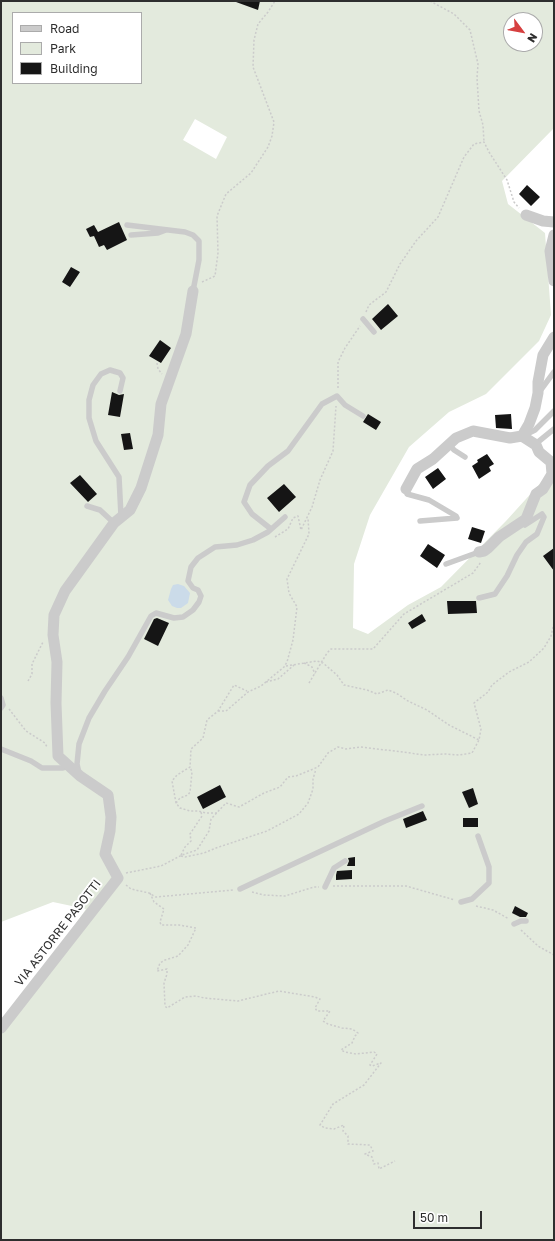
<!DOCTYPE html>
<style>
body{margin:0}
#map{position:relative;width:555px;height:1241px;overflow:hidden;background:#fff;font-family:"Golos Text",sans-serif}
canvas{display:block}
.frame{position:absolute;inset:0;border:2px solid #2e2e2e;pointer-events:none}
.legend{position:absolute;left:12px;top:12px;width:130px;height:72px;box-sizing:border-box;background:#fff;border:1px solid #ababab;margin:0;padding:5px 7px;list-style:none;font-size:12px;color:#2e2e2e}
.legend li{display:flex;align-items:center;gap:8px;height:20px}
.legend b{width:20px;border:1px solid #ababab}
.north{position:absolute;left:503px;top:12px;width:40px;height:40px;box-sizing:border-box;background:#fff;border:1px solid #ababab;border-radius:50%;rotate:122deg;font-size:11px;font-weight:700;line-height:16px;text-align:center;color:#2e2e2e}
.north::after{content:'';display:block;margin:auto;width:14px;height:18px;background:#d64040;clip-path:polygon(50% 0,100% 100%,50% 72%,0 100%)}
.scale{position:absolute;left:413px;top:1211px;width:69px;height:18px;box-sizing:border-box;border:2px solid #2e2e2e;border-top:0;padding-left:5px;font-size:12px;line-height:14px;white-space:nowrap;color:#2e2e2e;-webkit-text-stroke:3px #fff;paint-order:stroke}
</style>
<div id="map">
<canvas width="555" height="1241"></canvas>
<div class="frame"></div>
<ul class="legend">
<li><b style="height:5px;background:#cbcbcb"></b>Road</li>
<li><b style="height:11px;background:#e3eadd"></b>Park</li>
<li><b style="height:11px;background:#151515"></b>Building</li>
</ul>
<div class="north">N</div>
<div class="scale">50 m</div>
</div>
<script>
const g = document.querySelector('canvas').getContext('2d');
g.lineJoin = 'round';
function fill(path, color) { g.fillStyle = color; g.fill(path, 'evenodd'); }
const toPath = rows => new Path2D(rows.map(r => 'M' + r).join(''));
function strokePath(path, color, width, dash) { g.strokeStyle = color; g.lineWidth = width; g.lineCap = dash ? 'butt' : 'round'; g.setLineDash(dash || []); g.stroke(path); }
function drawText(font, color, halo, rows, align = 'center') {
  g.font = font + ' "Golos Text",sans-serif'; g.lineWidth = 4; g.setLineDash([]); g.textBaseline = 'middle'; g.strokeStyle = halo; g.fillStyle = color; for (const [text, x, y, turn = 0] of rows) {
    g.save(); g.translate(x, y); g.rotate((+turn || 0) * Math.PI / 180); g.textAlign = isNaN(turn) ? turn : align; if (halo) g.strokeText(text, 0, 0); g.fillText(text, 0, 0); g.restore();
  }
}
fill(toPath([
 [1,1,554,1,554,128,502,181,508,204,545,233,551,315,539,341,486,394,449,412,409,447,370,515,354,564,353,628,368,634,408,605,441,587,506,521,545,478,554,483,554,1240,1,1240,1,1022,37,980,86,909,53,902,1,922],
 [13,13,141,13,141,83,13,83],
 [511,20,535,20,535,44,511,44],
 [195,119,227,137,216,159,183,140]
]), '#e3eadd');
fill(toPath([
 [178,584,184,586,190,593,188,603,181,608,177,608,172,606,168,600,171,589,173,585]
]), '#cbdbe9');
fill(toPath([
 [236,1,260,1,258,10,236,2],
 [527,185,540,197,531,206,519,194],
 [119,222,127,240,107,250,104,245,99,247,94,236,90,237,86,229,94,225,98,232],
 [71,267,80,272,70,287,62,282],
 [388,304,398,316,381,330,372,319],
 [160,340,171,348,161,363,149,356],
 [112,392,119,395,124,394,120,417,108,415],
 [368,414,381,422,376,430,363,422],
 [511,414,512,429,496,428,495,415],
 [130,433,133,449,124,450,121,434],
 [487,454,494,464,489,467,491,471,479,479,472,466,478,462,477,460],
 [438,468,446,479,433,489,425,477],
 [80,475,97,494,88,502,70,483],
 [284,484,296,497,279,512,267,498],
 [472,527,485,531,481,543,468,539],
 [428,544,445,555,437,568,420,556],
 [554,548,554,571,543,556],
 [447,601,476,601,477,613,448,614],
 [422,614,426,621,412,629,408,623],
 [157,618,169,623,158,646,144,639,154,619],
 [220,785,226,797,203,809,197,797],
 [473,788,478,804,469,808,462,792],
 [423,811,427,820,406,828,403,819],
 [463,818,478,818,478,827,463,827],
 [355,857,355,866,347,866,349,861,348,858],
 [352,870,352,879,336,880,336,875,337,871],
 [515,906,528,913,526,917,520,917,512,913]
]), '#151515');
strokePath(toPath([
 [430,1,454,14,470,30,478,64,477,78,479,111,483,125,484,142],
 [202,282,215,276,218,253,217,216,226,194,251,173,268,147,272,136,274,122,253,67,254,40,258,24,268,12,275,1],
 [366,312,369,305,386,292,400,264,416,241,438,217,464,157,474,144,484,142,489,152,507,180,514,202,519,208],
 [157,363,158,369,162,374],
 [338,388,338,362,345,348,360,326],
 [275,537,288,529,293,518,298,516,301,530,312,507,320,480,333,451,336,406],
 [304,663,312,667,315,674],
 [286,666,317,661,323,663,337,675,344,685,367,690,377,694,388,690,396,693,408,701,427,710,449,725,479,740],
 [28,681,32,674,32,664,43,642],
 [266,682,278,679,294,665],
 [309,683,327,653,331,649,373,649,404,614,473,573,481,562],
 [9,709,26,731,45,743,47,747],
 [218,711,226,711,248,692,261,686,284,667,287,662,293,640,297,607,289,593,287,579,309,534,308,518],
 [176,803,180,798,188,795,190,792,192,772,190,767],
 [217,813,206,813,198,811,190,811,180,808,176,803,172,781,177,775,190,767,191,749,203,738,207,720,218,711,234,685,247,691],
 [181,855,185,847,191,841,190,834,202,816,201,812],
 [181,856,185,857,204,853,216,848,267,831,299,814,308,803,313,789,313,779,316,769],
 [126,873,161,866,182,855,197,850,209,831,211,819,226,803,239,807,264,793,280,787,288,777,296,776,318,767,328,753,338,747,346,749,360,747,403,752,424,755,445,754,459,755,472,753,479,740,481,729,474,703,488,692,492,685,509,672,529,662,544,648,551,636,554,623],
 [126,885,131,889,149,893,156,897,233,890],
 [333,886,406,886,455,900],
 [252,892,264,895,285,896,314,887,319,887],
 [150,893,154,902,164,909,160,922,161,925,179,925,196,928,188,945,178,956,165,960,160,963,157,971,167,969,167,974,164,983,165,1006,167,1008,185,997,196,996,204,998,238,1001,279,991,315,997,320,999,315,1008,317,1011,330,1011,323,1021,328,1024,342,1028,352,1029,358,1033,355,1036,352,1043,341,1050,345,1052,356,1054,374,1052,377,1054,370,1065,372,1066,381,1063,364,1085,333,1104,320,1125,325,1128,334,1129,344,1125,343,1131,348,1136,348,1144,370,1145,373,1151,365,1154,372,1157,374,1164,378,1163,379,1169,395,1161],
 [476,906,493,910,509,919],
 [521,930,538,946,554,955]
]), '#cbcbcb', 1.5, [2, 2]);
strokePath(toPath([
 [127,225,185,232,193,235,199,241,199,260,193,291],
 [131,235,158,233,166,230],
 [363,319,374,332],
 [120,391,123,378,120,373,110,370,101,374,93,385,89,400,89,418,96,441,119,477,121,516],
 [540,391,554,372],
 [525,435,535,430,554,411],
 [538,442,554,429],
 [449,444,454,450,465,457],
 [406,489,407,494,429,500,456,516,457,518,420,521],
 [87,506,100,510,114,523],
 [271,529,252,514,244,502,250,485,268,466,288,451,322,404,337,396,345,405,363,416],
 [446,564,479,552],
 [479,598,495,594,507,576,517,555,526,542,537,534,544,517,542,514,525,525],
 [1,698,3,705,1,708],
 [1,749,31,761,42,768,63,768,69,766],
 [79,773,77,764,79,744,89,718,105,691,128,657,151,616,156,613,174,618,183,617,193,610,199,602,201,596,198,590,193,588,188,581,191,567,198,558,215,547,237,545,253,540,268,532,285,517],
 [325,887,334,868,345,861],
 [240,889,385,821,422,806],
 [461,902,472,899,489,883,489,867,478,836],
 [514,924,521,921,526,921]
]), '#cbcbcb', 5.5);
strokePath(toPath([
 [526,215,543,221,554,222],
 [554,235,550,251,554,281],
 [406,489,417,469,433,459,456,438,473,431,510,438,522,436,529,424,535,408,538,393,538,382,543,355,554,337],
 [479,552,484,551,488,548,499,537,526,519,536,494,543,489,552,474,551,462,539,452,536,445,522,436],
 [1,1028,118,878,105,854,110,831,111,817,108,795,80,776,58,756,56,703,57,662,53,635,54,615,65,591,114,523,130,510,141,488,158,435,161,404,186,334,193,291]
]), '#cbcbcb', 11);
drawText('12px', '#2e2e2e', '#fff', [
 ["VIA ASTORRE PASOTTI",58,933,-52]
]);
</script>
